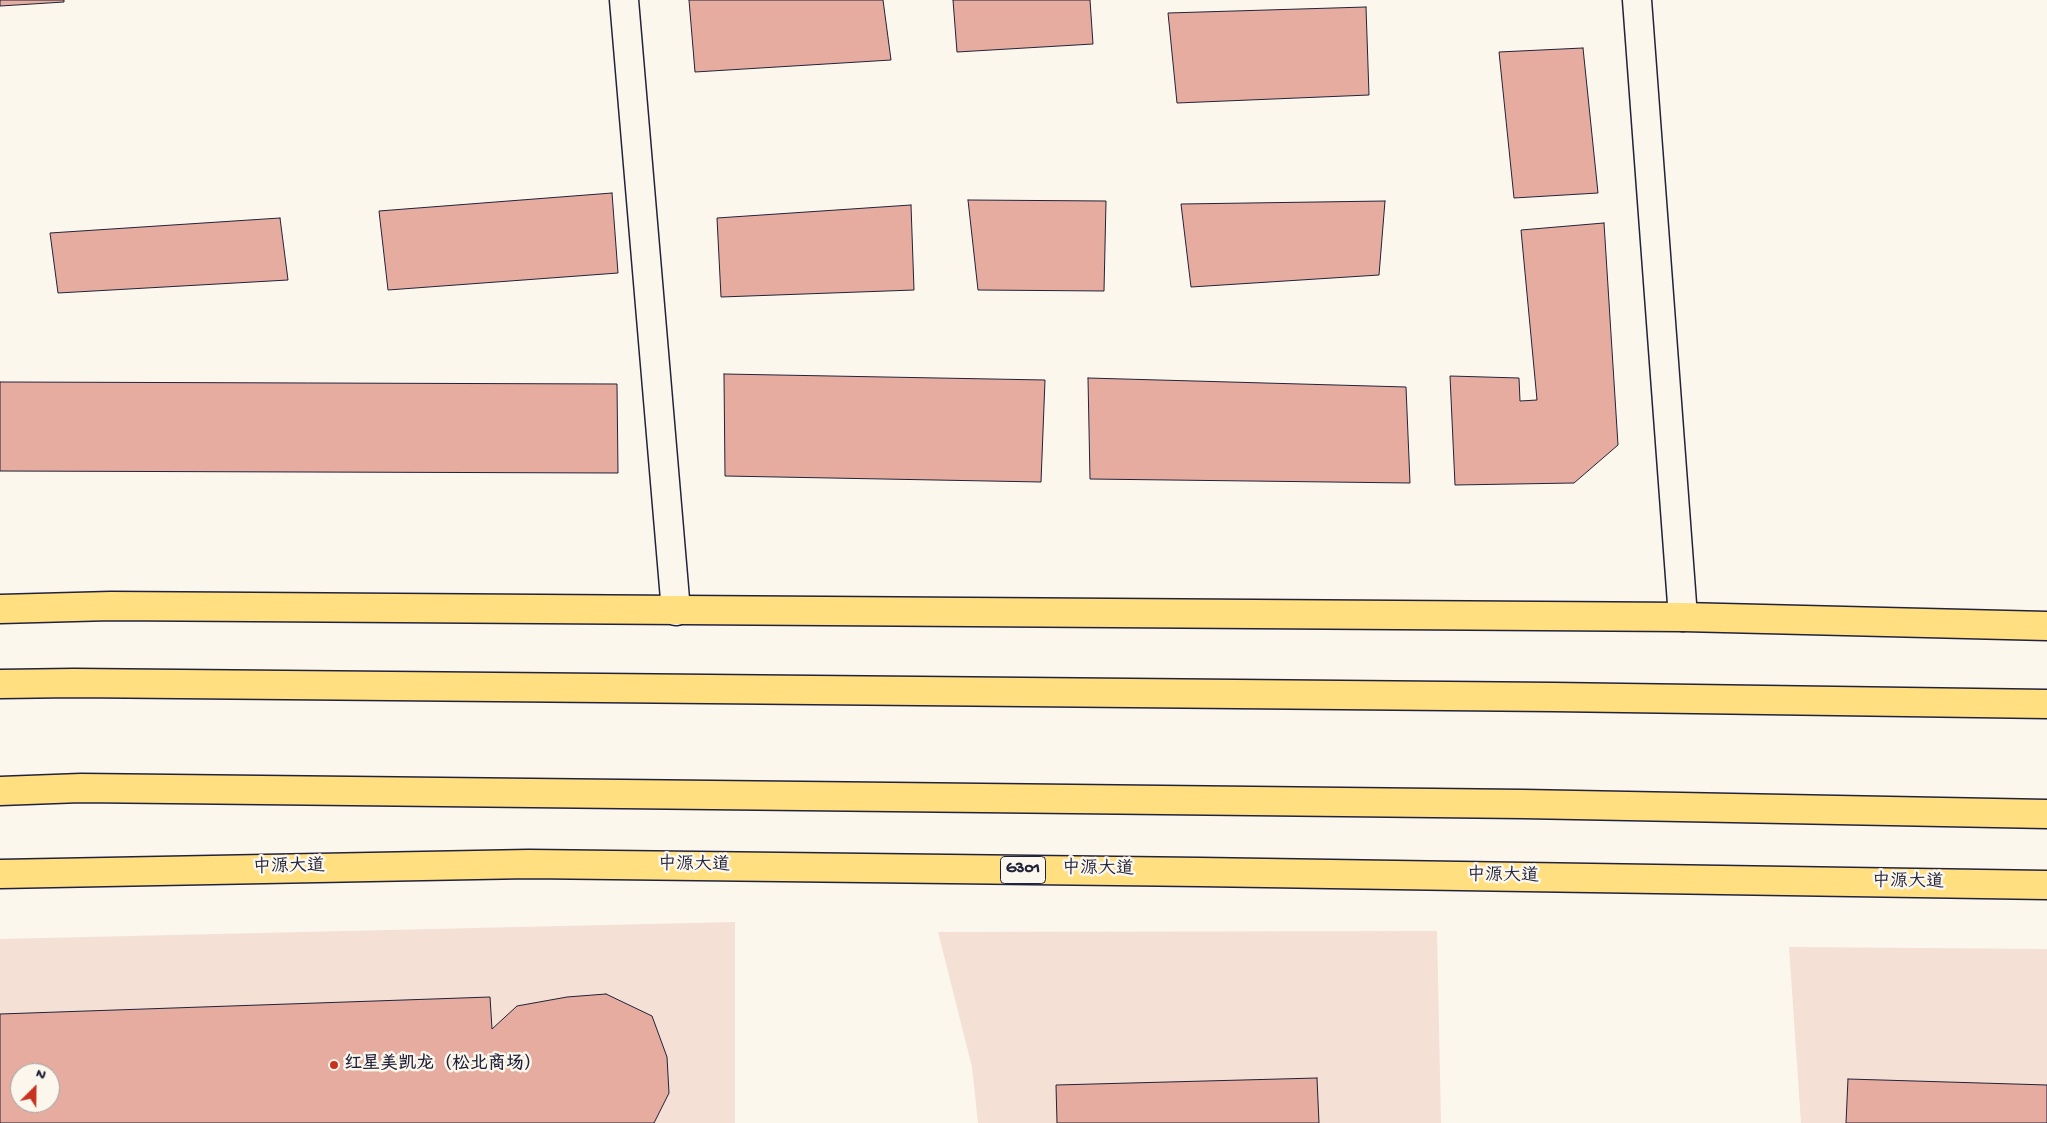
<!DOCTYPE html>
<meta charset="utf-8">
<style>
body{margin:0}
#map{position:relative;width:2047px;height:1123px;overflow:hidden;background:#fbf7ec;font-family:"Gochi Hand",sans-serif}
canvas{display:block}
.north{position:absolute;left:10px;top:1063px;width:50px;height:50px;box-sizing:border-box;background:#fbf7ec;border:1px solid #a4a2a5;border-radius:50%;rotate:23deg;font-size:14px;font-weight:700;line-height:20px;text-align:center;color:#22223b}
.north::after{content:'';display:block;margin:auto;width:18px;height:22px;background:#c8321e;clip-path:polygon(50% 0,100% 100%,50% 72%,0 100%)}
</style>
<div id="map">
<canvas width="2047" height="1123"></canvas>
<div class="north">N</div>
</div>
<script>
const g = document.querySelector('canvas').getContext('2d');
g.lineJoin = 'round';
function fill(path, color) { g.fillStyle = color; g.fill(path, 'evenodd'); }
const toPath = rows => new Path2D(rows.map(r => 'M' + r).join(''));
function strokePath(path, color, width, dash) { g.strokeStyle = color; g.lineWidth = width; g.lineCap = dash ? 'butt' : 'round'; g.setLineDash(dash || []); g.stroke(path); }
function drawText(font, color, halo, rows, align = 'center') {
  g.font = font + ' "Gochi Hand","LXGW WenKai TC",sans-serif'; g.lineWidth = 5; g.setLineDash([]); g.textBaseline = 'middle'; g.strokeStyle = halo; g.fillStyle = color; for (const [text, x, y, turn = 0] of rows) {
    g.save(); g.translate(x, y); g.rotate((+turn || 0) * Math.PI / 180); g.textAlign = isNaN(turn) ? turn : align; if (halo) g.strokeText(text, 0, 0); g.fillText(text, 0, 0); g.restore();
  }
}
fill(toPath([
 [735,922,735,1123,0,1123,0,939],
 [20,1073,50,1073,50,1103,20,1103],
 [1437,931,1441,1123,978,1123,972,1067,938,932],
 [1789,947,2047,949,2047,1123,1801,1123]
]), '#f4e0d5');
const building = toPath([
 [0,0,64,0,64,2,0,6,0,0],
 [689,0,883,0,891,60,695,72,689,0],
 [953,0,1090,0,1093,44,957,52,953,0],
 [1366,7,1369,95,1177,103,1168,13,1366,7],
 [1583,48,1598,193,1514,198,1499,52,1583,48],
 [612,193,618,273,388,290,379,211,612,193],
 [968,200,1106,201,1104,291,978,290,968,200],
 [1385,201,1379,275,1191,287,1181,204,1385,201],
 [911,205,914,290,721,297,717,218,911,205],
 [280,218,288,280,58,293,50,233,280,218],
 [1604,223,1618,445,1574,483,1455,485,1450,376,1519,378,1520,401,1537,400,1521,230,1604,223],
 [724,374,1045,380,1041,482,725,476,724,374],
 [1088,378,1406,387,1410,483,1090,479,1088,378],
 [0,382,617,384,618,473,0,471,0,382],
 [606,994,652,1016,667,1057,669,1093,654,1123,0,1123,0,1014,490,997,492,1029,517,1006,567,997,606,994],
 [20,1073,50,1073,50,1103,20,1103,20,1073],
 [1317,1078,1319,1123,1057,1123,1056,1085,1317,1078],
 [1848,1079,2047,1085,2047,1123,1846,1123,1848,1079]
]);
fill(building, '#e5ac9f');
strokePath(building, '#22223b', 1);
const minor = toPath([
 [624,0,676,611],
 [1637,0,1683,617]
]);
const highway = toPath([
 [0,609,111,606,1683,617,2047,626],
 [0,684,74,683,1553,697,2047,704],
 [0,791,81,788,1523,804,2047,814],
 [0,874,529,864,1200,872,2047,885]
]);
strokePath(minor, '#22223b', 31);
strokePath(highway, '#22223b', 31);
strokePath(minor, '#fbf7ec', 28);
strokePath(highway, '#ffdf80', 28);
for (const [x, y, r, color] of [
 [334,1065,5,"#c8321e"]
]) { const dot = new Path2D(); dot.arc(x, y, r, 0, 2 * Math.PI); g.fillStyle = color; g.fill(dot); strokePath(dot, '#fbf7ec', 2); }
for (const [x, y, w] of [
 [1023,870,45]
]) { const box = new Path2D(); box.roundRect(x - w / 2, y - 13.5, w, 27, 4); g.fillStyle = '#fbf7ec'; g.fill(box); strokePath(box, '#22223b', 1); }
drawText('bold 16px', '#22223b', null, [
 ["G301",1023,870]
]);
drawText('18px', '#22223b', '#fbf7ec', [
 ["中源大道",694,866,1],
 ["中源大道",289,868,-1],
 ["中源大道",1098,870,1],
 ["中源大道",1503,877,1],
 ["中源大道",1908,883,1]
]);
drawText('bold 18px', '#22223b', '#fbf7ec', [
 ["红星美凯龙（松北商场）",344,1065]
], 'left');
</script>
